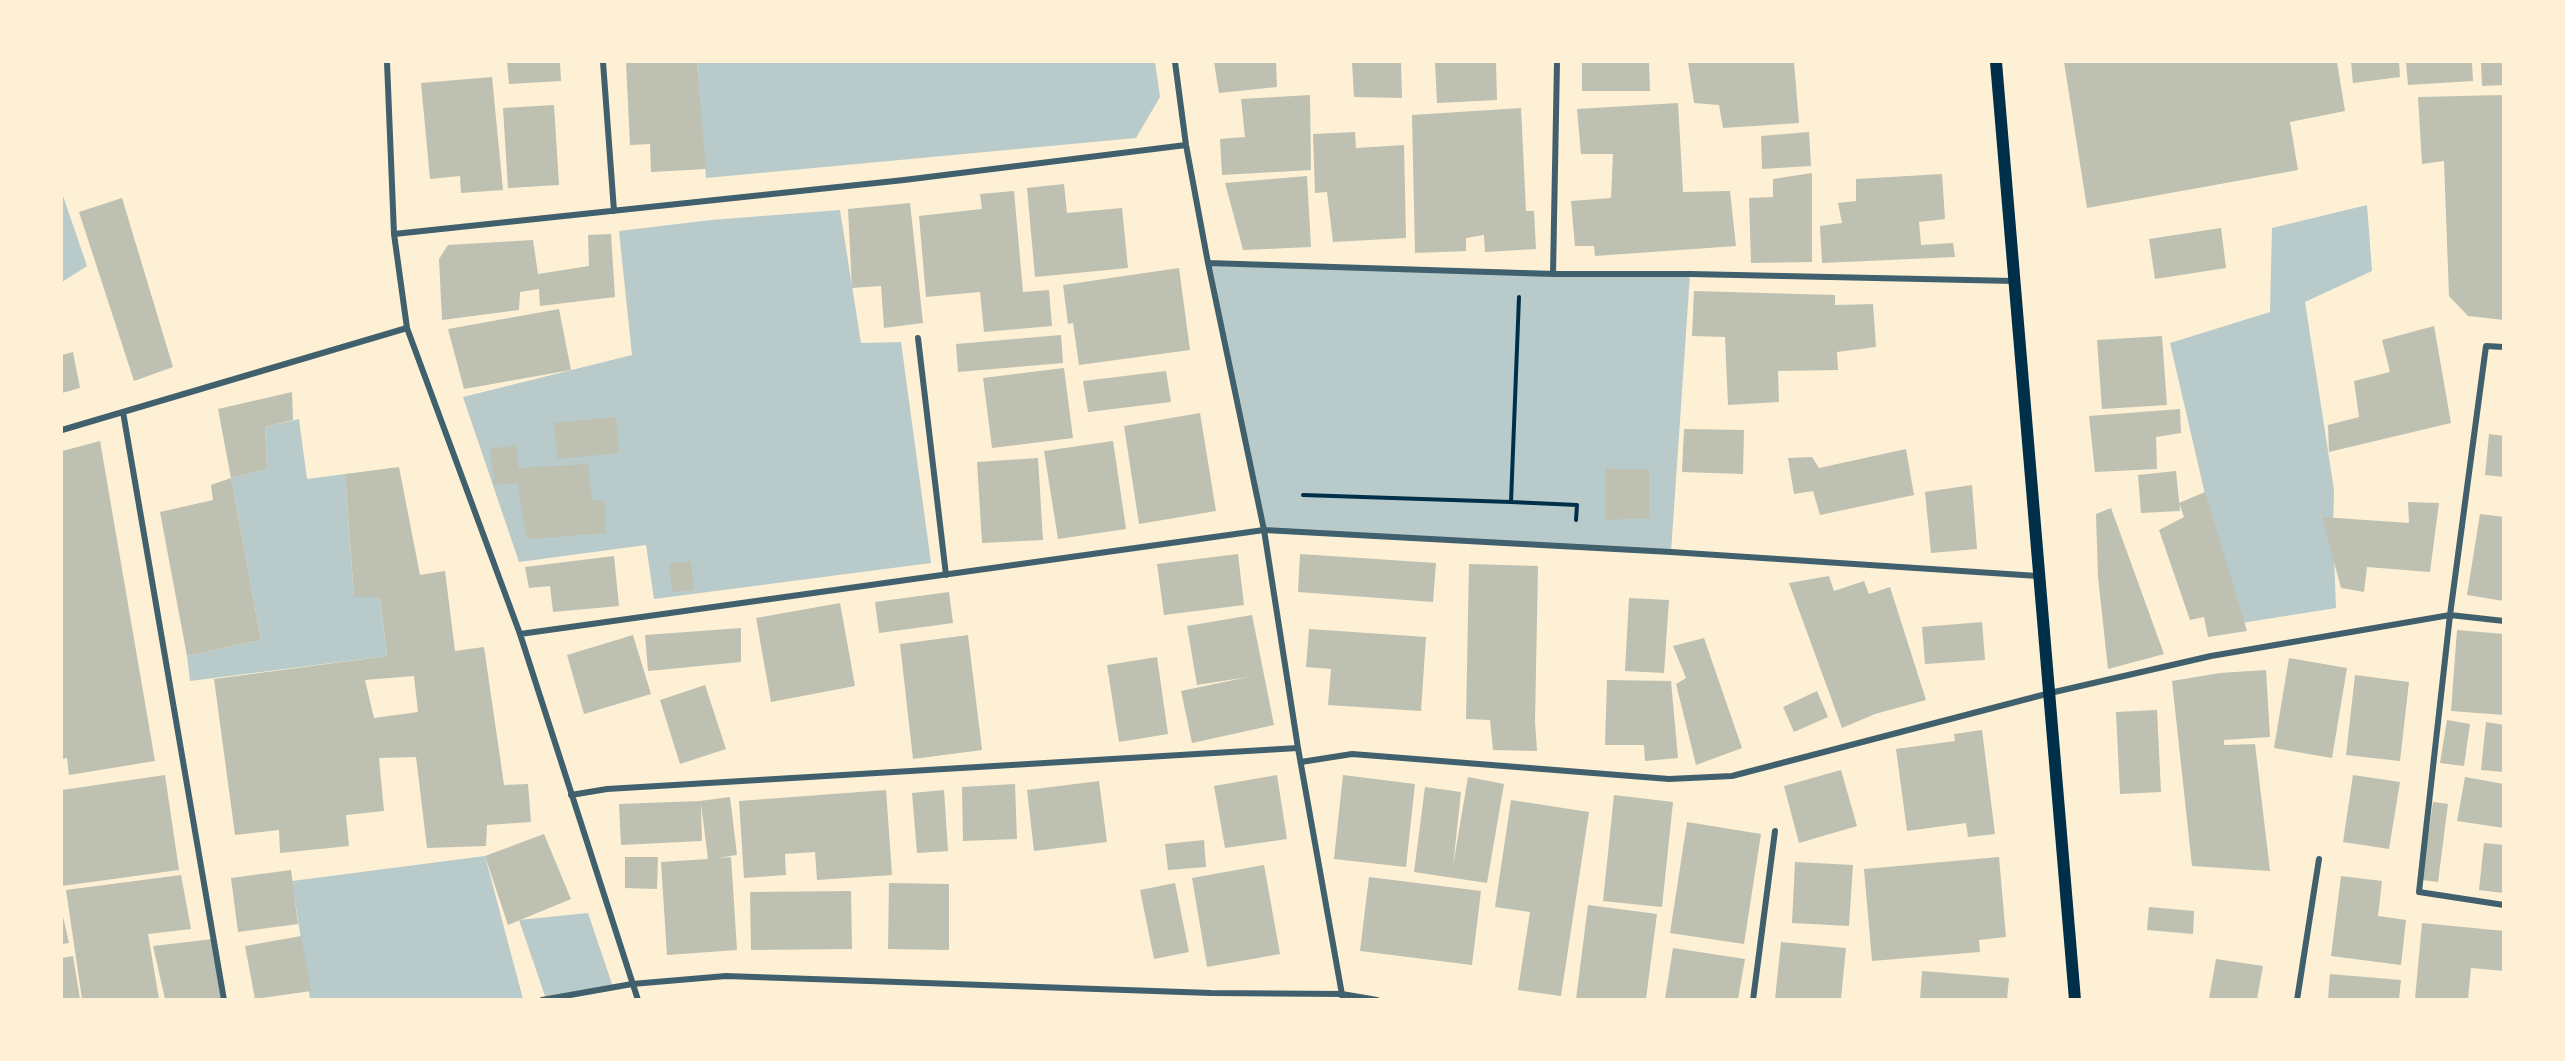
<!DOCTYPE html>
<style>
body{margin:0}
#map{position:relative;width:2565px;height:1061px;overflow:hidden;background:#fdf0d5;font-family:Ubuntu,sans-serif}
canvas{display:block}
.frame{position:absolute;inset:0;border:63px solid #fdf0d5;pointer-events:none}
</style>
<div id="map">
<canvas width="2565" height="1061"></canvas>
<div class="frame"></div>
</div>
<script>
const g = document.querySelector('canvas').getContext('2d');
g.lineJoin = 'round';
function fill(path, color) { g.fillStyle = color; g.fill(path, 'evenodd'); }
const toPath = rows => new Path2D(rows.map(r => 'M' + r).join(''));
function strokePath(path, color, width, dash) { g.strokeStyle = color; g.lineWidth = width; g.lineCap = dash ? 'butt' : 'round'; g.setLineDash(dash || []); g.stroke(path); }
fill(toPath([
 [697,62,1155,62,1160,97,1136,138,706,178],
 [62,193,87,266,62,282],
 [2367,205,2372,271,2305,302,2334,490,2333,529,2336,608,2235,624,2170,343,2270,312,2272,228],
 [840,210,861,343,901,342,931,563,654,599,646,545,519,562,463,397,632,355,619,231,711,220],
 [1208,263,1690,274,1671,552,1264,530],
 [299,419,307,479,345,474,354,597,380,597,387,656,190,681,187,656,261,640,231,478,267,469,265,427],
 [485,856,523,999,310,999,292,881],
 [588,913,613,987,546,999,519,920]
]), '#b9caca');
fill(toPath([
 [507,62,560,62,561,81,509,84],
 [626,62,697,62,706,169,651,172,650,144,630,145],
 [1214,62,1276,62,1277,87,1219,93],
 [1352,62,1401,62,1402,98,1354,97],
 [1435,62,1496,62,1497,100,1437,103],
 [1582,62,1649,62,1650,91,1582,91],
 [1688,62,1794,62,1799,123,1723,128,1719,105,1694,103],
 [2064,62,2337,62,2345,111,2290,122,2298,170,2087,208],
 [2351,62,2399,62,2400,77,2353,83],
 [2406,62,2472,62,2473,81,2408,85],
 [2481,62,2504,62,2504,85,2482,86],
 [492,77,503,190,461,193,460,176,430,179,421,83],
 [1310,95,1311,170,1222,175,1220,139,1245,137,1241,99],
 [2504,95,2504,320,2468,316,2449,296,2444,161,2422,164,2418,97],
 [1678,103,1683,192,1730,191,1736,246,1595,256,1594,246,1575,246,1571,201,1611,198,1613,154,1581,154,1577,109],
 [554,105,559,185,508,188,503,108],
 [1521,108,1526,211,1534,211,1536,249,1485,252,1484,235,1466,238,1466,251,1415,253,1412,115],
 [1355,132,1356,148,1404,145,1406,238,1333,242,1327,192,1315,193,1313,134],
 [1809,132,1811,166,1762,169,1761,136],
 [1812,173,1812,262,1751,263,1749,198,1773,197,1773,179],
 [1942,174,1945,219,1919,222,1921,245,1953,243,1955,257,1822,263,1820,226,1842,223,1838,203,1856,201,1856,179],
 [1307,176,1311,247,1243,250,1225,183],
 [1064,184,1067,213,1122,208,1128,268,1035,277,1027,188],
 [1014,191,1023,292,1049,290,1052,326,984,332,980,292,926,297,919,216,982,209,980,194],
 [122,198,173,367,134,381,79,212],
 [910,203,923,323,884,328,881,286,852,288,848,209],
 [2221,228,2226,268,2155,279,2149,239],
 [611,234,615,297,540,306,539,289,520,292,519,310,442,320,439,259,448,245,533,240,538,274,589,266,588,235],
 [1179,268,1190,350,1079,365,1073,323,1068,324,1063,285],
 [1694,291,1835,295,1835,305,1873,304,1876,347,1837,352,1838,370,1778,371,1779,402,1728,405,1725,337,1692,336],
 [559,309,571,370,464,389,448,329],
 [2434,326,2451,423,2329,452,2328,425,2359,417,2354,381,2390,372,2382,340],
 [1061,335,1063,363,958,372,956,344],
 [2162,336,2167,405,2102,409,2097,340],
 [73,352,80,388,62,393,62,355],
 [1064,368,1073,438,992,448,983,378],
 [1166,371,1171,402,1088,412,1083,381],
 [292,392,293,420,265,427,267,469,231,478,218,409],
 [2180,409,2181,433,2156,437,2157,469,2095,472,2089,416],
 [1200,413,1216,511,1139,524,1124,426],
 [616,417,619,453,558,459,554,423],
 [1684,429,1744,430,1743,474,1682,472],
 [2489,434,2504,436,2504,477,2485,475],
 [100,441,155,761,69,775,67,758,62,759,62,451],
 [1113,441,1126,529,1058,539,1044,451],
 [516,445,519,468,588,464,592,500,605,501,606,533,527,539,517,483,494,485,490,449],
 [1906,449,1914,495,1820,515,1813,491,1794,494,1788,458,1812,457,1819,468],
 [1038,458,1043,540,982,543,977,462],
 [399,467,420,575,445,571,455,651,484,647,504,785,528,784,531,822,487,825,486,846,427,848,416,757,379,758,384,811,346,815,349,846,280,853,279,830,235,835,214,679,387,656,380,597,354,597,345,474],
 [414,676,418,712,374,718,365,680],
 [1606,469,1649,469,1649,518,1606,520],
 [2176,471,2180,511,2141,513,2138,475],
 [231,478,261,640,187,656,160,512,213,500,211,485],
 [1972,485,1977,549,1931,553,1925,492],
 [2205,492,2247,631,2208,637,2204,617,2190,620,2159,530,2184,517,2179,503],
 [2408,502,2439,503,2430,572,2367,567,2364,592,2341,588,2322,517,2409,523],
 [2111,508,2164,654,2108,669,2098,577,2096,514],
 [2480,514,2504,517,2504,601,2467,595],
 [1238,554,1244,605,1164,615,1157,564],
 [1300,554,1436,563,1433,602,1298,592],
 [614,556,619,606,553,612,550,586,529,588,525,567],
 [691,561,694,590,672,592,669,564],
 [1469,564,1538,566,1535,721,1537,751,1493,750,1490,720,1466,719],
 [1829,576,1834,591,1864,581,1869,594,1890,587,1926,700,1875,714,1842,728,1789,583],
 [949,592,953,623,879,633,875,602],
 [1629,598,1669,600,1664,673,1625,671],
 [840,603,855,686,771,702,756,618],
 [1252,615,1274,725,1192,743,1181,691,1248,677,1197,685,1187,626],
 [1982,622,1985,660,1925,664,1922,627],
 [741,628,741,662,648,671,645,635],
 [1309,629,1426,637,1421,711,1328,705,1331,669,1306,667],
 [2457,630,2504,634,2504,715,2451,711],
 [633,635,651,694,584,714,567,655],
 [968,635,982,750,913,759,900,644],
 [1704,638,1742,748,1696,765,1676,684,1686,678,1673,646],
 [1157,657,1168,734,1119,742,1107,665],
 [2289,658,2347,668,2332,758,2274,748],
 [2266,670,2270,737,2224,740,2224,745,2255,744,2270,871,2192,866,2172,681,2220,673],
 [2355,675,2409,682,2400,761,2346,755],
 [1607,680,1671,681,1678,758,1645,761,1644,745,1605,745],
 [705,685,726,749,680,764,660,700],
 [1817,691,1828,717,1794,732,1783,707],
 [2157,710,2161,792,2120,794,2116,712],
 [2447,720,2470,724,2464,766,2440,763],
 [2486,722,2504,725,2504,772,2481,770],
 [1982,730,1995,834,1968,837,1966,823,1907,831,1896,749,1955,741,1954,734],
 [1841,770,1857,826,1799,843,1784,786],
 [165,775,179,870,62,886,62,790],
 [1277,775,1287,839,1225,848,1214,786],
 [1343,775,1415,784,1406,867,1334,859],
 [2353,775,2400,782,2389,849,2343,842],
 [1468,777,1504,784,1487,883,1414,872,1425,787,1461,792,1453,866],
 [2465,777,2504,784,2504,828,2457,821],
 [1099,781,1107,842,1034,851,1027,790],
 [1015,784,1017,839,963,841,962,787],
 [886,790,892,875,817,880,815,852,785,854,786,875,744,878,739,801],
 [944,790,948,851,917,853,912,793],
 [1614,795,1673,802,1662,907,1603,901],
 [730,797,737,855,717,858,731,857,737,950,667,955,661,862,708,859,701,804,702,841,621,845,619,804,700,801],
 [1511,800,1589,812,1561,996,1518,990,1530,912,1495,907],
 [2433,802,2448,804,2438,882,2422,880],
 [1687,822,1761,834,1744,944,1670,933],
 [544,834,571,899,508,925,485,856],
 [1204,840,1206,867,1168,870,1165,844],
 [2484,843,2504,845,2504,893,2479,890],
 [625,857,658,857,657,889,625,888],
 [1999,857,2006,937,1979,940,1980,952,1872,961,1864,869],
 [1795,862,1853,865,1849,926,1792,923],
 [1264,865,1280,954,1207,967,1192,878],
 [291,870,298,924,238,932,231,878],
 [181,875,191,929,148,934,159,999,82,999,66,890],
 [2341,876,2382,881,2378,916,2406,920,2401,965,2331,956],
 [1369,877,1481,891,1472,965,1360,951],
 [889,883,949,884,949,950,888,949],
 [1175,883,1189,952,1154,959,1140,890],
 [851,891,852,949,751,950,750,892],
 [1588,905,1657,914,1646,999,1576,999],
 [2149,907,2194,911,2193,934,2147,930],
 [62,912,69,943,62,944],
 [2422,923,2504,931,2504,971,2471,968,2468,999,2415,999],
 [301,936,311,991,255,999,245,946],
 [213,939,223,999,165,999,153,946],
 [1781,942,1846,948,1841,999,1775,999],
 [1673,948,1745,959,1738,999,1665,999],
 [73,956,80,999,62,999,62,958],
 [2216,959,2263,966,2257,999,2209,999],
 [1922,971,2009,978,2007,999,1920,999],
 [2330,974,2401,980,2399,999,2328,999]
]), '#bec0b2');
strokePath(toPath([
 [1519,297,1511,502,1577,505,1576,520],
 [1303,495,1511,502]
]), '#003049', 4);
strokePath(toPath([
 [387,62,394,234,407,328,520,634,638,1000],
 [603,62,614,211],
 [1175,62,1186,145,1208,263,1264,530,1298,748,1343,1000],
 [394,234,904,180,1186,145],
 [1208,263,1553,274,1690,274,2014,281],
 [1553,274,1557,62],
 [918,338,946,575],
 [2504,347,2486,346,2450,615,2419,892,2504,905],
 [123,412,224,1000],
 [62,430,407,328],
 [520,634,1264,530,1671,552,2038,576],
 [1301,762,1352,754,1669,779,1732,776,2050,693,2211,656,2450,615,2504,621],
 [571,795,607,789,1298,748],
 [542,1000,632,984,726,976,1211,993,1342,994,1377,1000],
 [1753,1000,1775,831],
 [2297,1000,2319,859]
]), '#3f606c', 6);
strokePath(toPath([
 [1996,62,2075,1000]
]), '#003049', 12);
</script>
